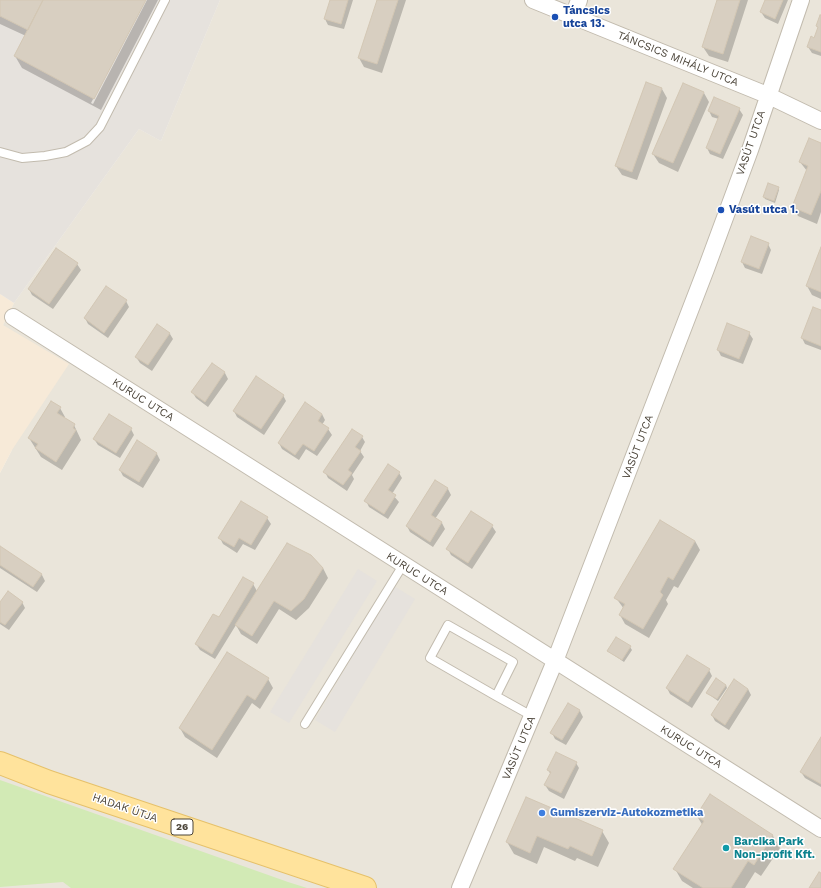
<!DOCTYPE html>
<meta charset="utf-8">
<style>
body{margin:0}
canvas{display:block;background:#f6f3ec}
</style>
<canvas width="821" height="888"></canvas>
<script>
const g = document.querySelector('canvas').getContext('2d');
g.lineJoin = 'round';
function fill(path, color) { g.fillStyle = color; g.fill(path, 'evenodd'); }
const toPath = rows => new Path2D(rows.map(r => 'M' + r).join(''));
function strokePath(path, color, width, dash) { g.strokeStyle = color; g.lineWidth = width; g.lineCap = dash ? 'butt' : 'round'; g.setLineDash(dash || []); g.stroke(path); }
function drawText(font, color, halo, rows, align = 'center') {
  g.font = font + ' "Work Sans",sans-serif'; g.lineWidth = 3; g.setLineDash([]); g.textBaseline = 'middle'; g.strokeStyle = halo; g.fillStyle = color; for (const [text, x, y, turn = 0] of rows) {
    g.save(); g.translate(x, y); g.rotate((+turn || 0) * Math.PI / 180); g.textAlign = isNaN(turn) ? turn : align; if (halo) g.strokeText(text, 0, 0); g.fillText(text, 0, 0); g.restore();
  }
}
fill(toPath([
 [220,0,821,0,821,888,0,888,0,473,12,450,3,325,14,303,139,129,161,141]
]), '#eae5da');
fill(toPath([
 [0,294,14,303,3,325,69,364,12,450,0,473]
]), '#f7ead8');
fill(toPath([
 [0,0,220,0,161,141,139,129,14,303,0,294],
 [358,569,377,581,289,723,270,712],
 [394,586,415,599,335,732,315,720]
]), '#e6e2dd');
fill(toPath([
 [0,780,288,882,307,888,71,888,63,882,0,887]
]), '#d2eab5');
fill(toPath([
 [0,0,145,0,91,103,93,104,147,0,158,0,101,110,22,68,15,56,26,36,0,24],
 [331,0,353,0,344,29,328,25,325,19],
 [378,0,406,0,382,73,364,67,359,58],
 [718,0,748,0,728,62,709,56,703,47],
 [767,0,788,0,778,24,765,18,761,12],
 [821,16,821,56,812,53,808,47,815,39,819,29,817,26],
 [646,83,662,89,667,98,637,180,622,175,616,166],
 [704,93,709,102,678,172,659,163,653,154],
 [739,109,743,115,723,159,710,154,707,148,719,119,712,117,709,111],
 [821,144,821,212,817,224,798,216,793,207,807,171,800,162],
 [778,188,779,190,775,203,765,199,764,197],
 [768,244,771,250,762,274,745,268,742,262],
 [821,249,821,299,812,295,807,286],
 [77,264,81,270,53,309,32,295,29,289],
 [126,301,129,307,108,338,88,324,85,318],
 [821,312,821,350,805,344,802,338],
 [158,326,170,334,173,339,152,371,140,363,136,357],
 [749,333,753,339,743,364,721,356,718,350],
 [212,364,225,373,228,379,208,407,196,398,193,393],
 [283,395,286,401,264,435,237,417,234,411],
 [60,408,65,417,64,418,74,425,81,440,62,470,41,457,29,438],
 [322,414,325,420,322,425,328,429,332,435,317,456,306,449,299,460,282,449,279,443],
 [131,429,134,435,120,458,98,445,94,439],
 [362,437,365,442,360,451,364,457,352,475,354,479,347,491,328,478,325,472],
 [137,442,157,454,160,460,143,488,123,476,120,470],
 [399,473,402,478,392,494,399,502,388,519,369,507,366,501],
 [436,481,448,489,451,495,435,519,442,523,445,529,433,547,410,532,407,526],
 [472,512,492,526,496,532,472,569,451,555,448,549],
 [267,518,271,524,255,550,243,544,237,553,223,544,220,538],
 [695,541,700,550,678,588,674,586,666,600,668,604,649,638,625,624,620,615,624,609,616,598],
 [0,547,42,575,45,581,37,592,0,568],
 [323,568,328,578,309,608,296,620,279,609,257,644,241,634,236,625,215,659,200,650,196,644,253,584,257,591],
 [22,602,25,608,9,630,0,624,0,604],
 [630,647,632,650,624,662,608,651],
 [709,670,712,676,692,708,670,694,667,688],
 [268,679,273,688,260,709,252,703,217,758,185,737,180,728],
 [726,685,727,688,718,701,707,693],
 [748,689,751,695,729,730,715,721,712,715],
 [569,704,580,711,583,717,566,745,555,739,552,733],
 [821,739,821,787,805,778,801,772],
 [576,763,579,768,564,799,549,791,545,785,551,775,548,770],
 [710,795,773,836,780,848,761,876,755,872,745,888,693,888,682,881,675,869,703,826,697,816],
 [527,798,602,831,609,843,598,867,577,858,575,861,544,847,537,864,514,854,507,842]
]), '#0003');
const building = toPath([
 [0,0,43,0,28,30,0,16,0,0],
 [43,0,146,0,94,99,14,56,43,0],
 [330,0,348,0,341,24,324,19,330,0],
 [377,0,398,0,377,64,358,58,377,0],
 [717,0,740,0,723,54,702,47,717,0],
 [765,0,783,0,775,19,760,12,765,0],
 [820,15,821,15,821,52,807,47,811,36,814,38,818,27,816,26,820,15],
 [646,82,662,88,632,172,615,166,646,82],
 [683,83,704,92,673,163,652,154,683,83],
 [714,97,740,108,720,154,706,148,719,116,708,111,714,97],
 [809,138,821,143,821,191,811,215,792,207,808,166,799,162,809,138],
 [768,183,779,187,774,201,763,197,768,183],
 [751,236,769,243,759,269,741,262,751,236],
 [821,247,821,292,806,286,821,247],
 [56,248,78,263,49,304,28,289,56,248],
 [106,286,127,300,104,333,84,318,106,286],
 [813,307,821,310,821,346,801,338,813,307],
 [727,323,750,332,739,359,717,350,727,323],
 [157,324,170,333,148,365,135,357,157,324],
 [212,363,225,372,205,402,191,392,212,363],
 [256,376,284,395,261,429,233,411,256,376],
 [51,401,61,407,57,413,75,424,73,428,76,430,56,462,35,448,38,444,28,438,51,401],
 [305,402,322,414,318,421,329,428,314,451,303,444,295,455,278,443,305,402],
 [109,414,132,428,116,453,93,439,109,414],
 [352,429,363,436,355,447,361,451,348,470,352,473,343,485,323,472,352,429],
 [137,440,157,453,139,482,119,470,137,440],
 [388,464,400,472,388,490,396,495,384,514,364,501,388,464],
 [435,480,448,488,431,515,442,522,430,542,406,526,435,480],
 [241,501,268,517,251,545,239,538,234,547,218,538,241,501],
 [471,511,493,525,468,563,446,549,471,511],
 [660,520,695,541,673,580,668,577,660,592,663,595,643,629,619,615,625,604,614,598,660,520],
 [287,543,311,555,323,568,304,599,291,611,274,601,252,636,235,625,287,543],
 [0,546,42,574,33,587,0,565,0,546],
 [243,577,254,583,212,654,195,644,213,614,219,617,243,577],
 [8,591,23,602,5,625,0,622,0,602,8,591],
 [616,637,631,646,622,660,607,651,616,637],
 [227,652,269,678,255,700,247,695,212,750,179,728,227,652],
 [687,655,710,669,688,702,666,688,687,655],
 [716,678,726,685,717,699,706,693,716,678],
 [734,679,748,689,725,725,711,715,734,679],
 [568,703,580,710,562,740,550,733,568,703],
 [821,737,821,784,800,772,821,737],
 [556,752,577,762,561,793,544,785,551,772,547,770,556,752],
 [710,794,773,835,754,865,748,861,731,888,703,888,673,869,704,821,696,816,710,794],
 [526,797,603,830,592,856,570,846,568,849,537,836,530,853,506,842,526,797],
 [819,872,821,873,821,888,809,888,819,872]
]);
fill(building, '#d8cfc1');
strokePath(building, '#d3c7b4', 1);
const lane = toPath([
 [0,152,22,158,45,156,66,152,87,141,100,127,165,0],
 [496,696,513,662,448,625,430,658,496,696,532,716],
 [305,724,403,565]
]);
const street = toPath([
 [533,0,767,95,821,121],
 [573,17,579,0],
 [13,317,821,829],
 [460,888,555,661,706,269,750,150,801,0]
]);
const primary = toPath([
 [0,763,49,782,365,888]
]);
strokePath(lane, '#c2bbae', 10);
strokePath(street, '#c2bbae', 18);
strokePath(primary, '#e6c16a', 24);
strokePath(lane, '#fff', 8);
strokePath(street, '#fff', 16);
strokePath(primary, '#ffe39c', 22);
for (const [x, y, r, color] of [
 [555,17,4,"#1a4fb4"],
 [721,210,4,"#1a4fb4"],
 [542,813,4,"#3f7fe0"],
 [726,848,4,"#0f9aa8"]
]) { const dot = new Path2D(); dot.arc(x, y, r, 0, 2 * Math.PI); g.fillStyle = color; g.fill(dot); strokePath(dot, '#fff', 1.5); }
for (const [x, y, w] of [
 [182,827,22]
]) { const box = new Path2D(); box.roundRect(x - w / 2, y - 8, w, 16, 3); g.fillStyle = '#fff'; g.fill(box); strokePath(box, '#4b4439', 1); }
drawText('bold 10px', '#4b4439', null, [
 ["26",182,827]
]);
drawText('bold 11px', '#164399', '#fff', [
 ["Táncsics",563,11],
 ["utca 13.",563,24],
 ["Vasút utca 1.",729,210]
], 'left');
drawText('11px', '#4b4439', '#fff', [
 ["TÁNCSICS MIHÁLY UTCA",678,59,22],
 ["VASÚT UTCA",751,143,-71],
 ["KURUC UTCA",143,400,32],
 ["VASÚT UTCA",638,447,-69],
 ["KURUC UTCA",417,574,32],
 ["KURUC UTCA",691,747,32],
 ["VASÚT UTCA",519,748,-67],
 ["HADAK ÚTJA",125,808,19]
]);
drawText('bold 11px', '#366cbe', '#fff', [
 ["Gumiszerviz-Autokozmetika",550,813]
], 'left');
drawText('bold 11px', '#0d838f', '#fff', [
 ["Barcika Park",734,842],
 ["Non-profit Kft.",734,855]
], 'left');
</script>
